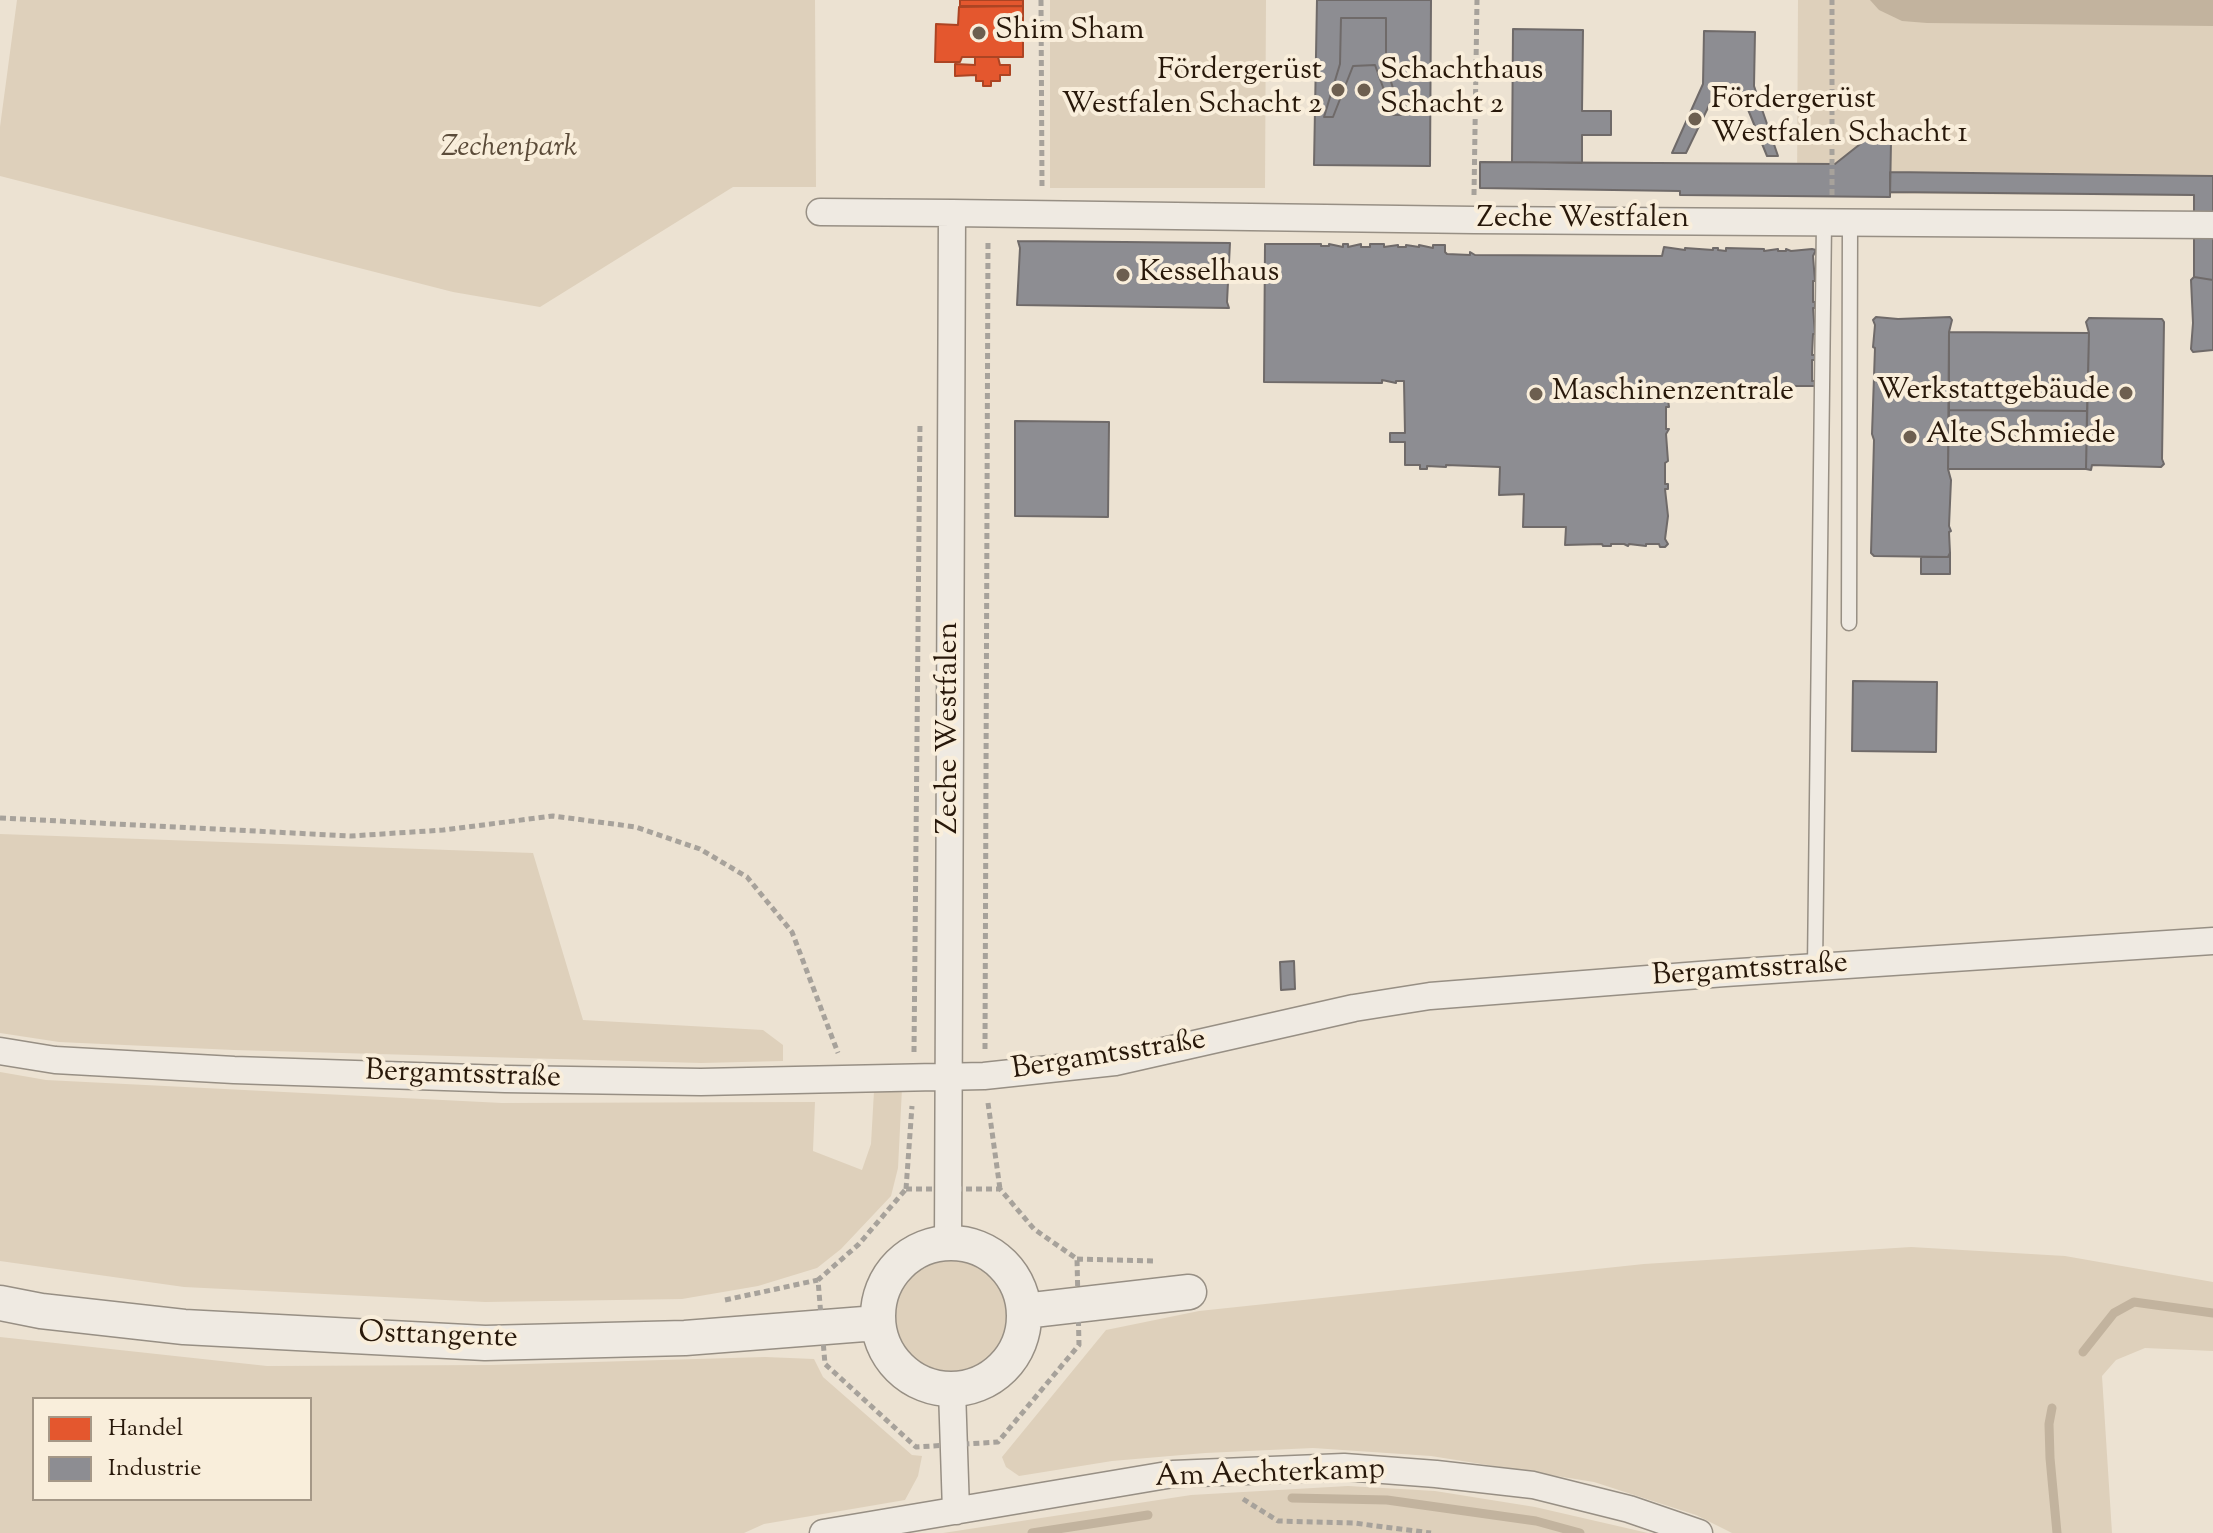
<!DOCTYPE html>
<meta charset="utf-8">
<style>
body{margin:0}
#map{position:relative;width:2213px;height:1533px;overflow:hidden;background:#ece2d2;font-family:"Sorts Mill Goudy",serif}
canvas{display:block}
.legend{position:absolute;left:32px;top:1397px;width:280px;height:104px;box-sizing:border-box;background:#f9eedb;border:2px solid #a59887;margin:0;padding:10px 14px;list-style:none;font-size:24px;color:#28180a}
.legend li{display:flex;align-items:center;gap:16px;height:40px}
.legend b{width:40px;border:2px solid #a59887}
</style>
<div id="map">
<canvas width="2213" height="1533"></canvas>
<ul class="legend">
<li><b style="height:22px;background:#e4572e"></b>Handel</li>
<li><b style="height:22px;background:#8d8d92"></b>Industrie</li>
</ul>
</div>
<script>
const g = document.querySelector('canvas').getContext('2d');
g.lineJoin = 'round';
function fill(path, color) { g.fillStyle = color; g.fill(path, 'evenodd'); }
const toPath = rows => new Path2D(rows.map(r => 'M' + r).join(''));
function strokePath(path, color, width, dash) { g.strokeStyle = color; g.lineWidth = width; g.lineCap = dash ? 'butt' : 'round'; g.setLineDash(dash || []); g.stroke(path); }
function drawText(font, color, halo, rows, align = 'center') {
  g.font = font + ' "Sorts Mill Goudy",serif'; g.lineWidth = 8; g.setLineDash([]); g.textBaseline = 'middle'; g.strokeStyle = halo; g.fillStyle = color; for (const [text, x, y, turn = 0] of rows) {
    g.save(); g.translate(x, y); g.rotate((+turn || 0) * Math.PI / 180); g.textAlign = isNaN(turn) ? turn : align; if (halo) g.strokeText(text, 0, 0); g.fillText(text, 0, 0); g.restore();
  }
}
fill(toPath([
 [17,0,815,0,816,187,733,187,540,307,453,292,0,176,0,127],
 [1050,0,1266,0,1265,188,1050,188],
 [1798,0,2213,0,2213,196,1797,193],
 [0,834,533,853,583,1020,763,1030,783,1045,783,1061,701,1063,234,1050,59,1042,0,1033],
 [0,1072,46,1080,502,1103,815,1102,813,1151,862,1170,871,1144,874,1091,902,1088,898,1168,891,1196,841,1249,817,1268,758,1286,682,1299,485,1302,184,1287,0,1261],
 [1911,1247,2065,1256,2213,1282,2213,1351,2145,1348,2116,1360,2102,1376,2112,1533,1732,1533,1696,1515,1594,1482,1431,1456,1313,1448,1205,1453,1112,1461,1019,1476,1006,1467,1002,1457,1106,1330,1199,1311,1644,1264],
 '892 1316a59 59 0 1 1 118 0a59 59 0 1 1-118 0Z',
 [0,1337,267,1366,491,1365,765,1357,814,1359,823,1377,912,1455,922,1456,918,1476,905,1500,764,1524,744,1533,0,1533],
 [34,1399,310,1399,310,1499,34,1499],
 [1348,1486,1435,1491,1535,1507,1648,1533,943,1533,1191,1495]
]), '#ded0bb');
fill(toPath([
 [1870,0,2213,0,2213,26,1927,23,1902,21,1879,10]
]), '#c2b39e');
const shops = toPath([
 [960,0,1023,0,1023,6,960,6,960,0],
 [1023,6,1023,57,962,57,960,62,935,62,936,24,958,25,959,7,1023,6],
 [975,57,998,57,1000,65,1010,65,1010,75,1000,75,1000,81,991,81,991,86,983,86,983,81,976,81,976,75,955,76,955,64,975,65,975,57]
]);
fill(shops, '#e4572e');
strokePath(shops, '#ac4423', 2);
const industry = toPath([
 [1317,0,1431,0,1430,166,1314,165,1317,0],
 [1341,18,1386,18,1386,65,1401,115,1393,115,1375,65,1353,66,1333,117,1324,117,1340,64,1341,18],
 [1341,18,1386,18,1386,65,1401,115,1393,115,1375,65,1353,66,1333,117,1324,117,1340,64,1341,18],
 [1513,29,1583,30,1582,111,1611,111,1611,135,1582,135,1582,163,1512,162,1513,29],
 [1704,31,1755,32,1754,86,1778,156,1767,156,1738,85,1719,85,1686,153,1672,153,1703,84,1704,31],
 [1864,141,1891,141,1890,197,1680,195,1680,191,1480,188,1480,162,1835,164,1864,141],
 [1890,172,2213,176,2213,280,2194,277,2194,195,1890,192,1890,172],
 [1018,241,1230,243,1227,302,1229,308,1017,305,1020,248,1018,241],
 [1265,244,1321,244,1321,246,1329,246,1329,244,1343,247,1343,244,1348,244,1348,247,1361,244,1361,247,1370,247,1370,244,1384,244,1384,247,1398,245,1398,247,1406,247,1406,245,1419,247,1419,245,1433,248,1433,245,1445,245,1445,252,1447,254,1470,255,1470,252,1475,255,1662,256,1664,247,1685,250,1685,248,1713,250,1713,248,1718,248,1718,250,1726,251,1726,248,1764,249,1764,251,1778,249,1778,251,1786,251,1786,249,1791,251,1812,249,1816,250,1813,256,1815,281,1813,281,1813,302,1815,302,1815,308,1813,308,1815,334,1813,334,1812,355,1815,355,1815,360,1812,360,1812,381,1815,381,1815,386,1725,386,1725,384,1716,384,1716,386,1711,386,1711,384,1703,384,1703,386,1698,384,1684,386,1684,384,1676,384,1676,386,1666,386,1669,407,1666,407,1666,429,1669,429,1666,434,1668,461,1665,463,1665,484,1668,484,1668,489,1665,489,1668,516,1665,539,1668,544,1665,547,1660,547,1659,544,1646,544,1646,546,1629,544,1628,546,1624,544,1611,544,1611,546,1603,546,1602,544,1565,545,1566,527,1523,527,1524,494,1499,495,1500,467,1446,465,1446,467,1427,466,1427,469,1420,469,1420,465,1405,465,1405,442,1390,442,1390,433,1405,433,1404,381,1396,381,1396,383,1382,380,1382,383,1264,382,1265,244],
 [2194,277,2213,280,2213,350,2193,352,2191,349,2193,323,2191,280,2194,277],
 [1876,317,1898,319,1950,317,1952,320,1949,332,1948,469,1951,480,1949,526,1951,531,1949,532,1950,553,1948,557,1874,556,1871,553,1874,440,1872,434,1875,348,1873,347,1875,325,1873,320,1876,317],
 [2089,318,2162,319,2164,322,2162,459,2164,464,2161,467,2092,465,2091,470,2086,469,2089,333,2086,322,2089,318],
 [1949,332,2089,333,2087,411,1949,410,1949,332],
 [1949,410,2087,411,2086,469,1948,469,1949,410],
 [1015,421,1109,422,1108,517,1015,516,1015,421],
 [1950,553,1950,574,1921,574,1921,557,1948,557,1950,553],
 [1853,681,1937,682,1936,752,1852,751,1853,681],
 [1294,961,1295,989,1281,990,1280,962,1294,961]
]);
fill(industry, '#8d8d92');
strokePath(industry, '#6f6a69', 2);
strokePath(toPath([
 [2083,1352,2114,1313,2134,1302,2213,1313],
 [2052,1408,2049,1424,2050,1458,2057,1533],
 [1292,1498,1387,1500,1536,1521,1580,1533],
 [1032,1533,1148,1515]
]), '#c2b39e', 9);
const service = toPath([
 [1849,623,1850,222],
 [1815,967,1824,222]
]);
const minor = toPath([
 [820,212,952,213],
 [0,1051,55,1060,234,1070,505,1079,701,1082,984,1076,1115,1062,1354,1008,1430,996,1725,973,2213,941],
 [948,1242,952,213,1474,220,2213,225],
 [952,1390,956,1511],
 [823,1533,1173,1474,1344,1467,1436,1474,1533,1485,1629,1509,1699,1533]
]);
const tertiary = toPath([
 '878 1316a73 73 0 1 1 146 0a73 73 0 1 1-146 0Z',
 [0,1303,41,1311,184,1327,485,1343,685,1338,877,1323],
 [1024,1311,1189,1292]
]);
strokePath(service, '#978f84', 17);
strokePath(minor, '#978f84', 29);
strokePath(tertiary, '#978f84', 37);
strokePath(toPath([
 [1041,0,1042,187],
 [1474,195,1477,0],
 [1832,195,1832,0],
 [0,818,351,836,443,830,553,816,636,827,700,849,747,877,792,932,838,1053],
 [985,1049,988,239],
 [914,1052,920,422],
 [988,1103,1000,1189],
 [906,1189,912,1106],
 [906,1189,1000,1189,1034,1229,1077,1259,1079,1345,998,1442,916,1447,825,1364,818,1280,859,1244,906,1189],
 [1077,1259,1157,1261],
 [725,1300,818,1280],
 [1243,1499,1278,1521,1354,1523,1431,1533]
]), '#a7a29b', 5, [6, 4]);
strokePath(service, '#efeae2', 14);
strokePath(minor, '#efeae2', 26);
strokePath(tertiary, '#efeae2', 34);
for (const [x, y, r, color] of [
 [979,33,8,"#6d5f50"],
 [1338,90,8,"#6d5f50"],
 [1364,90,8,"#6d5f50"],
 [1695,119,8,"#6d5f50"],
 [1123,275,8,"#6d5f50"],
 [2126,393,8,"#6d5f50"],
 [1536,394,8,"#6d5f50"],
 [1910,437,8,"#6d5f50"]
]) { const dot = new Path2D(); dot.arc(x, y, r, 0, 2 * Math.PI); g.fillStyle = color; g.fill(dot); strokePath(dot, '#f9eedb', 3); }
drawText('30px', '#28180a', '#f9eedb', [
 ["Shim Sham",995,33],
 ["Fördergerüst",1322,73,"right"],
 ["Westfalen Schacht 2",1322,107,"right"],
 ["Schachthaus",1380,73],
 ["Schacht 2",1380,107],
 ["Fördergerüst",1711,102],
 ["Westfalen Schacht 1",1711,136],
 ["Kesselhaus",1139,275],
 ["Werkstattgebäude",2110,393,"right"],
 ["Maschinenzentrale",1552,394],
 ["Alte Schmiede",1926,437]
], 'left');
drawText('italic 30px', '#5b4b39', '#f9eedb', [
 ["Zechenpark",509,150]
]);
drawText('30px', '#28180a', '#f9eedb', [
 ["Zeche Westfalen",1583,221],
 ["Zeche Westfalen",951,728,-90],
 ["Bergamtsstraße",1750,972,-4],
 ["Bergamtsstraße",1109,1057,-9],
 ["Bergamtsstraße",463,1077,2],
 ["Osttangente",438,1338,2],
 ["Am Aechterkamp",1270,1476,-2]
]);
</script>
